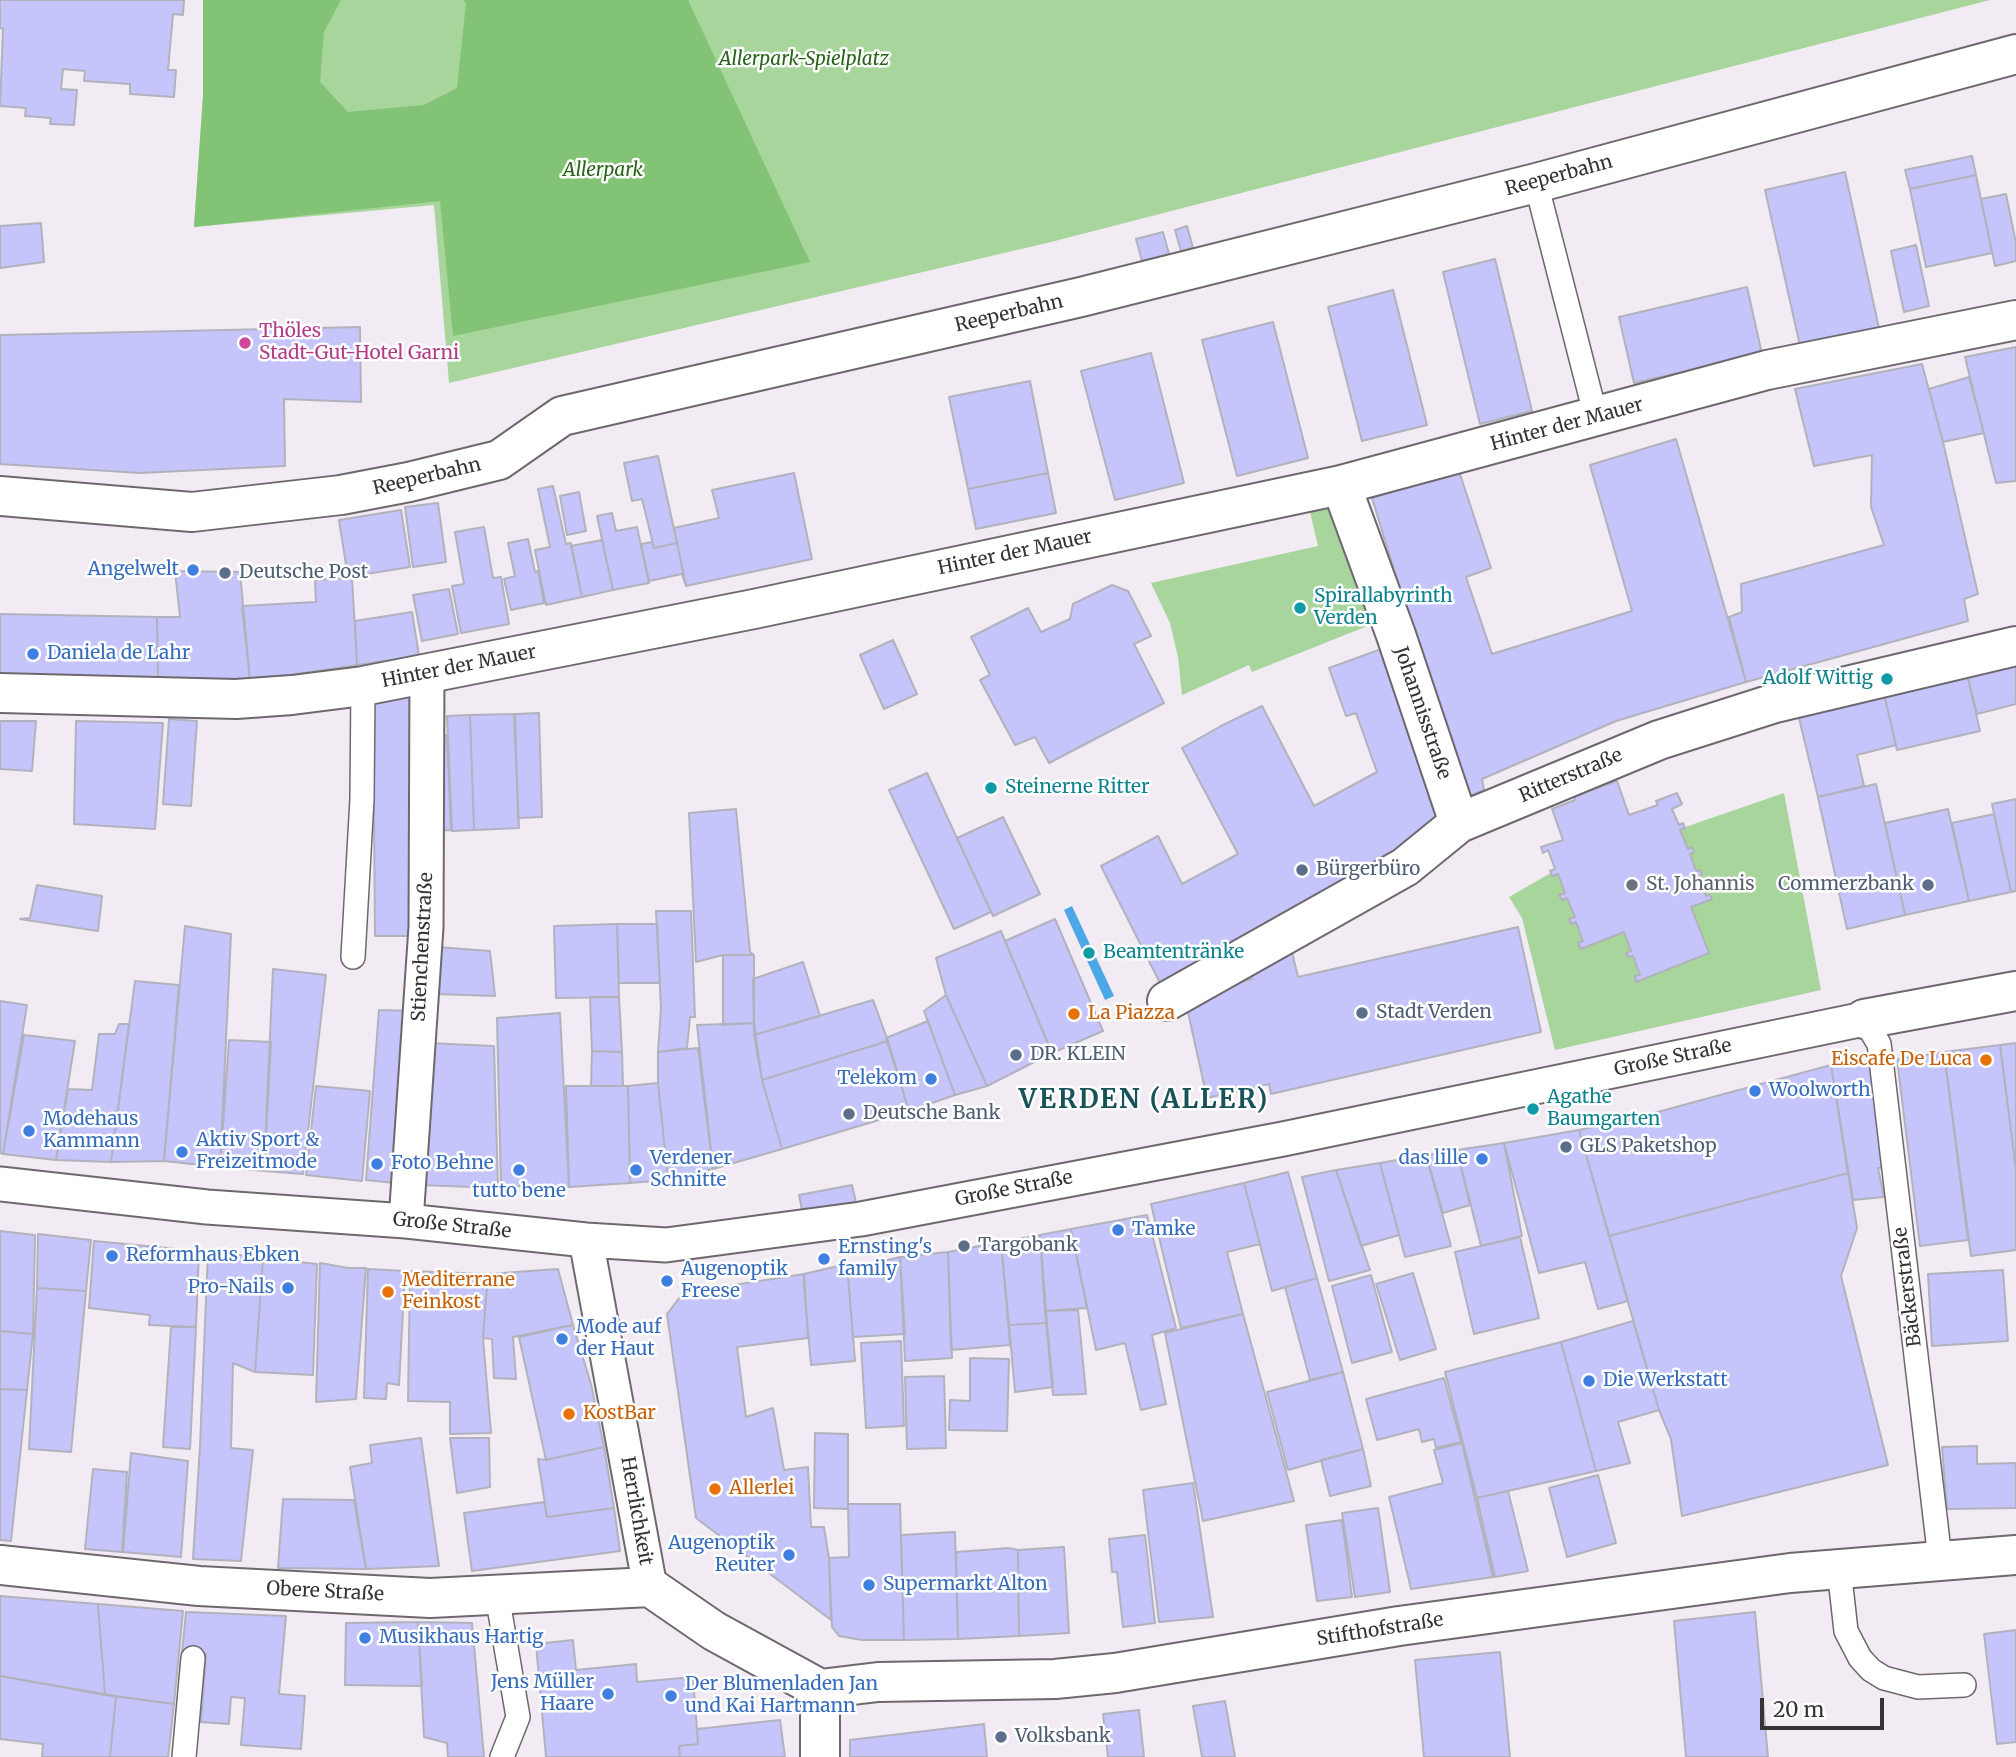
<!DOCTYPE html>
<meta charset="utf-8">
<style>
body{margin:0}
#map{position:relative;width:2016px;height:1757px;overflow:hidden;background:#f2ebf3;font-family:Merriweather,serif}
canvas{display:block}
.scale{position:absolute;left:1760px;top:1698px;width:124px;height:32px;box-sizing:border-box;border:4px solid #363336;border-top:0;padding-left:9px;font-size:21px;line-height:24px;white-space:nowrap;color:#363336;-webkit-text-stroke:5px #fff;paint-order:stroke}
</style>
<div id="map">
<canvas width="2016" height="1757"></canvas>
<div class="scale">20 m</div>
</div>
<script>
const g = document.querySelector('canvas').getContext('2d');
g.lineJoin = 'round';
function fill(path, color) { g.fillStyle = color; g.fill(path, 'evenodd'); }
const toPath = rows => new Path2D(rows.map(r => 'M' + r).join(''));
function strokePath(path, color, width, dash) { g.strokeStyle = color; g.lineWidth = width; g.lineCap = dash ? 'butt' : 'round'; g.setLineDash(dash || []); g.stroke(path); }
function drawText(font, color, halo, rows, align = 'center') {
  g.font = font + ' Merriweather,serif'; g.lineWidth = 5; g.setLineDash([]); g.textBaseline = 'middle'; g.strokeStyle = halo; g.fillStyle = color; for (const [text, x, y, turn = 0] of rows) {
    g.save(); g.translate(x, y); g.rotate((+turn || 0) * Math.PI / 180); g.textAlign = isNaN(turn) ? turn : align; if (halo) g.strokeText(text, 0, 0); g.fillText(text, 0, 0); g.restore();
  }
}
fill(toPath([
 [203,0,1990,0,1051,242,449,383,434,205,194,227,203,96],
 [1338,507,1375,623,1252,672,1249,665,1182,695,1178,657,1170,623,1151,583,1318,546,1310,512],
 [1784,793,1821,990,1555,1050,1522,918,1509,897,1549,874]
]), '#a7d59c');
fill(toPath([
 [203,0,341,0,324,32,320,82,348,112,424,105,457,88,466,3,463,0,688,0,810,262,453,336,440,201,194,227,203,96]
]), '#83c375');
fill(toPath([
 [1072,906,1114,996,1105,1000,1064,910]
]), '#4ca7e6');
const building = toPath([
 [0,0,184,0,183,15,173,14,168,70,176,70,174,97,130,94,130,84,84,81,85,71,63,69,61,89,77,90,74,125,50,124,51,118,25,116,26,108,0,106,3,29,0,28,0,0],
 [1972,156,1976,175,1910,189,1905,170,1972,156],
 [1845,172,1880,333,1801,350,1765,190,1845,172],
 [1976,175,1992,253,1926,267,1910,189,1976,175],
 [2006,194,2016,243,2016,261,1995,266,1981,199,2006,194],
 [41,223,44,262,0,268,0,226,41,223],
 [1187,226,1193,248,1181,251,1175,230,1187,226],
 [1163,232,1169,254,1142,261,1136,239,1163,232],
 [1916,245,1929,306,1904,312,1891,251,1916,245],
 [1495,259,1532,411,1480,424,1443,272,1495,259],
 [1747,287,1762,354,1634,383,1619,317,1747,287],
 [1393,290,1427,425,1362,441,1328,307,1393,290],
 [1273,322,1308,458,1237,476,1202,340,1273,322],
 [360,327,361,402,284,399,285,466,140,473,0,464,0,335,360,327],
 [2016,347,2016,481,1996,483,1965,357,2016,347],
 [1151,353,1184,483,1115,500,1081,371,1151,353],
 [1922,364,1943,442,1978,594,1964,599,1968,621,1746,682,1729,617,1742,612,1741,584,1884,545,1871,507,1872,455,1814,466,1795,389,1922,364],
 [1969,377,1984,433,1943,442,1929,389,1969,377],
 [1030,381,1048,473,968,489,949,397,1030,381],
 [1676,439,1746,682,1616,721,1482,779,1484,790,1464,798,1372,498,1459,471,1491,568,1466,577,1492,654,1632,611,1590,465,1676,439],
 [658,456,677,543,654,548,642,499,632,501,624,463,658,456],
 [794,473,812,559,686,586,674,528,719,518,712,490,794,473],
 [1048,473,1056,513,976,529,968,489,1048,473],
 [553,486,566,544,571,543,582,597,546,605,535,550,550,547,538,489,553,486],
 [579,492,586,531,567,535,560,496,579,492],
 [438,503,446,562,413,567,405,507,438,503],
 [401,510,410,567,348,577,339,520,401,510],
 [612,513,616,531,637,527,649,583,613,590,597,516,612,513],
 [484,527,493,578,501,577,509,624,461,633,452,586,464,584,455,532,484,527],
 [528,539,535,572,538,571,544,603,511,610,504,579,515,576,508,543,528,539],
 [602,540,613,590,582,597,571,546,602,540],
 [652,542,654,548,677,543,686,586,682,574,649,581,641,544,652,542],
 [175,571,240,572,250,681,158,681,157,617,180,617,175,571],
 [352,578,357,665,250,681,242,606,316,602,315,580,352,578],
 [1112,585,1128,591,1151,636,1134,644,1164,703,1049,763,1035,737,1015,745,980,680,990,675,971,637,1028,608,1041,632,1070,619,1073,604,1112,585],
 [449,589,458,634,422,641,413,595,449,589],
 [412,612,419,656,357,665,355,621,412,612],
 [0,614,157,617,158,681,0,679,0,614],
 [893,640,917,694,884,709,860,655,893,640],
 [1387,647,1449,827,1164,991,1101,866,1158,836,1182,884,1238,854,1182,748,1221,726,1262,706,1314,806,1377,772,1356,713,1346,716,1329,668,1387,647],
 [2016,662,2016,704,1977,714,1967,674,2016,662],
 [1967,674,1980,731,1897,750,1884,694,1967,674],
 [373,691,414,691,416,936,375,936,373,691],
 [1884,694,1896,745,1857,755,1864,786,1818,797,1798,714,1884,694],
 [539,713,542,817,518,818,515,714,539,713],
 [514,714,519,828,474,830,470,715,514,714],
 [470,715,474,830,452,831,447,716,470,715],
 [169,719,197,721,191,806,163,804,169,719],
 [0,721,36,721,32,771,0,769,0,721],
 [76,721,163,723,155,829,74,824,76,721],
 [447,735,451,830,431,831,427,736,447,735],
 [927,773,991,912,954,929,889,790,927,773],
 [1617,781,1629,815,1658,805,1656,801,1677,793,1682,804,1672,809,1679,825,1683,823,1685,828,1680,830,1688,849,1692,847,1694,852,1690,854,1696,871,1700,870,1702,875,1699,877,1706,896,1710,895,1712,899,1691,907,1709,953,1636,982,1635,976,1640,975,1633,956,1628,957,1626,953,1631,951,1624,932,1581,949,1578,943,1583,941,1576,922,1571,924,1569,919,1575,917,1567,898,1562,900,1559,895,1565,893,1558,874,1552,876,1550,871,1555,869,1548,850,1543,853,1541,847,1563,840,1552,809,1575,800,1574,796,1617,781],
 [1876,784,1905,915,1847,929,1818,797,1876,784],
 [2016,799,2016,891,2011,892,1992,804,2016,799],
 [736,809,750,952,754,955,723,955,696,962,689,813,736,809],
 [1948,809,1969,901,1905,915,1885,823,1948,809],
 [1994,814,2011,892,1969,901,1952,823,1994,814],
 [1003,817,1040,894,993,916,957,838,1003,817],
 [37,885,102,896,98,931,20,919,30,918,37,885],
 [656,911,691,911,695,1017,690,1017,687,1048,658,1052,661,1008,656,911],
 [1055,919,1103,1031,1052,1053,1005,941,1055,919],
 [617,924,619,997,556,998,554,926,617,924],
 [617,924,657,924,660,983,619,983,617,924],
 [185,926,231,934,220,1167,164,1161,185,926],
 [1518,927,1541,1032,1271,1094,1269,1084,1207,1098,1184,994,1252,979,1248,962,1292,952,1298,977,1518,927],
 [1001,931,1052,1053,987,1086,946,995,936,958,1001,931],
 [437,947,490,951,495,996,436,994,437,947],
 [723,955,754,955,754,1023,723,1025,723,955],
 [803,962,820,1016,754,1035,753,979,803,962],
 [273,969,326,975,303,1174,264,1171,273,969],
 [135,981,179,985,164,1161,111,1162,135,981],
 [946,995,987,1086,955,1095,924,1011,946,995],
 [590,997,619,997,622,1052,592,1051,590,997],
 [873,1000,888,1041,762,1080,754,1035,873,1000],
 [0,1001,27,1005,3,1154,0,1153,0,1001],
 [379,1010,416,1011,404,1184,366,1180,379,1010],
 [560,1013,569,1187,501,1186,497,1018,560,1013],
 [928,1021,955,1095,909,1111,886,1038,928,1021],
 [754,1023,762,1080,782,1149,713,1169,697,1025,754,1023],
 [119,1024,129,1024,111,1162,56,1160,68,1089,92,1090,99,1034,115,1034,119,1024],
 [24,1035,75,1041,56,1160,3,1154,24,1035],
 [229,1040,271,1042,264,1171,220,1167,229,1040],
 [888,1041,909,1111,782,1149,762,1080,888,1041],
 [427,1043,494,1046,498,1188,420,1185,427,1043],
 [2016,1043,2016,1170,2000,1045,2016,1043],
 [2000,1045,2016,1170,2016,1250,1971,1256,1944,1052,2000,1045],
 [698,1048,713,1169,668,1180,658,1083,658,1052,698,1048],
 [592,1051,622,1052,623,1086,591,1086,592,1051],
 [1944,1052,1968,1240,1920,1246,1897,1059,1944,1052],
 [1872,1061,1884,1168,1878,1168,1884,1197,1853,1200,1831,1065,1872,1061],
 [1831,1065,1848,1173,1609,1236,1579,1130,1654,1113,1831,1065],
 [658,1083,668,1180,630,1183,628,1086,658,1083],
 [316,1086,370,1091,362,1181,306,1175,316,1086],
 [566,1086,628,1086,630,1183,569,1187,566,1086],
 [1579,1130,1628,1301,1598,1309,1585,1262,1539,1273,1504,1143,1579,1130],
 [1504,1143,1522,1236,1481,1246,1457,1150,1504,1143],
 [1457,1150,1470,1205,1443,1213,1426,1155,1457,1150],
 [1426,1155,1451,1246,1405,1257,1380,1163,1426,1155],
 [1380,1163,1399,1235,1361,1246,1336,1170,1380,1163],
 [1336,1170,1370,1270,1329,1281,1302,1177,1336,1170],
 [1288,1172,1317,1278,1272,1291,1244,1183,1288,1172],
 [1848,1173,1857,1228,1841,1276,1888,1465,1682,1516,1671,1439,1659,1410,1609,1236,1848,1173],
 [1244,1183,1260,1244,1227,1252,1243,1314,1181,1328,1151,1204,1244,1183],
 [852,1185,859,1215,805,1225,799,1195,852,1185],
 [1147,1215,1176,1328,1152,1335,1166,1404,1141,1410,1125,1343,1096,1350,1071,1229,1147,1215],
 [1071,1229,1087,1308,1045,1311,1040,1235,1071,1229],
 [0,1231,35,1235,33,1334,0,1331,0,1231],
 [38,1234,91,1240,86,1291,37,1288,38,1234],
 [1040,1235,1047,1323,1009,1325,1001,1242,1040,1235],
 [1520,1237,1539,1318,1474,1334,1455,1252,1520,1237],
 [94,1241,199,1251,196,1327,149,1325,150,1315,89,1308,94,1241],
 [1001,1242,1010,1345,951,1350,948,1252,1001,1242],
 [208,1251,263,1258,255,1372,233,1363,231,1448,253,1450,241,1561,193,1559,200,1446,208,1251],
 [948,1252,952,1358,905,1361,900,1257,948,1252],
 [900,1257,905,1334,853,1337,847,1264,875,1263,900,1257],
 [263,1258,317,1264,313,1375,255,1372,263,1258],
 [320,1263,348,1268,366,1268,356,1399,316,1402,320,1263],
 [847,1264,855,1361,811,1365,804,1286,804,1274,847,1264],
 [368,1269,405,1271,399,1385,387,1383,386,1399,364,1398,368,1269],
 [558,1269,573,1325,513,1337,516,1379,494,1378,492,1339,483,1338,488,1274,558,1269],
 [2003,1270,2008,1341,1932,1346,1928,1274,2003,1270],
 [410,1271,488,1274,483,1338,491,1433,450,1434,450,1402,408,1401,410,1271],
 [1413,1273,1436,1349,1400,1360,1376,1284,1413,1273],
 [804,1274,808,1338,737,1347,746,1417,773,1408,784,1470,808,1467,811,1527,824,1527,829,1558,831,1620,696,1518,667,1314,683,1293,804,1274],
 [1371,1275,1392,1352,1352,1363,1332,1286,1371,1275],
 [1317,1278,1343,1372,1310,1380,1285,1287,1317,1278],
 [37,1288,86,1291,71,1452,29,1449,37,1288],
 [1078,1310,1086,1394,1053,1395,1045,1311,1078,1310],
 [1243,1314,1294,1501,1203,1521,1165,1333,1243,1314],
 [1633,1321,1659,1410,1618,1422,1630,1463,1596,1471,1561,1342,1633,1321],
 [1047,1323,1053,1387,1015,1392,1009,1325,1047,1323],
 [573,1325,591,1384,604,1447,546,1460,519,1337,573,1325],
 [171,1327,196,1327,190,1449,163,1447,171,1327],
 [0,1331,33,1334,27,1390,0,1389,0,1331],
 [901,1341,904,1426,866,1428,861,1343,901,1341],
 [1561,1342,1596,1471,1477,1498,1445,1372,1561,1342],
 [970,1358,1009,1359,1007,1431,949,1430,950,1400,970,1401,970,1358],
 [1343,1372,1363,1449,1288,1470,1267,1392,1343,1372],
 [944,1376,946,1448,907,1449,905,1377,944,1376],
 [1444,1378,1461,1442,1436,1448,1434,1439,1422,1442,1419,1429,1377,1440,1366,1399,1444,1378],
 [0,1389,27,1390,11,1541,0,1540,0,1389],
 [815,1433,848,1434,848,1509,814,1508,815,1433],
 [421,1438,439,1566,366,1569,350,1467,372,1463,370,1445,421,1438],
 [450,1438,489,1438,490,1487,457,1493,450,1438],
 [1462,1443,1493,1577,1411,1589,1389,1497,1443,1483,1434,1450,1462,1443],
 [1977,1446,1977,1464,2016,1463,2016,1508,1947,1509,1942,1447,1977,1446],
 [604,1447,614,1508,547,1517,538,1459,546,1460,604,1447],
 [1363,1449,1371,1486,1330,1496,1321,1460,1363,1449],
 [131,1453,188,1461,181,1557,123,1552,131,1453],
 [93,1469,127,1472,122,1552,85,1549,93,1469],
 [1598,1475,1616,1543,1567,1557,1549,1488,1598,1475],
 [1193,1483,1213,1617,1159,1622,1143,1490,1193,1483],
 [1508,1491,1528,1571,1495,1577,1477,1498,1508,1491],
 [283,1499,354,1500,366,1569,278,1568,283,1499],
 [544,1502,547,1517,614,1508,620,1551,472,1571,464,1513,544,1502],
 [848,1504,900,1504,904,1640,862,1640,839,1636,832,1627,829,1558,849,1557,848,1504],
 [1378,1508,1390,1592,1355,1597,1342,1513,1378,1508],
 [1342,1520,1352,1597,1317,1601,1306,1525,1342,1520],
 [955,1532,958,1639,904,1640,901,1535,955,1532],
 [1145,1535,1155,1623,1123,1627,1117,1572,1112,1572,1109,1539,1145,1535],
 [1064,1547,1069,1633,1019,1636,1018,1550,1064,1547],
 [1009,1548,1018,1550,1019,1636,958,1639,956,1552,1009,1548],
 [0,1596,98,1604,105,1695,0,1676,0,1596],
 [98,1604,183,1611,174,1704,105,1695,98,1604],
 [186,1612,286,1616,279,1694,305,1696,301,1749,241,1745,245,1698,231,1697,229,1724,201,1722,206,1654,182,1653,186,1612],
 [1755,1612,1768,1757,1686,1757,1674,1621,1755,1612],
 [418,1622,472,1623,484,1757,448,1757,447,1743,424,1737,418,1622],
 [418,1622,422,1686,345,1685,346,1623,418,1622],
 [2016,1630,2016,1742,1997,1744,1984,1634,2016,1630],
 [573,1640,576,1670,636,1664,637,1682,693,1677,698,1744,679,1746,680,1757,546,1757,536,1644,573,1640],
 [1500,1652,1510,1757,1424,1757,1415,1660,1500,1652],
 [0,1676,116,1696,110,1757,42,1757,43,1744,0,1739,0,1676],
 [116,1696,174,1704,168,1757,110,1757,116,1696],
 [1225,1701,1235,1757,1202,1757,1193,1706,1225,1701],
 [1139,1710,1144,1757,1108,1757,1103,1714,1139,1710],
 [780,1720,785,1757,680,1757,679,1746,698,1744,697,1729,780,1720],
 [984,1724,987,1757,850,1757,850,1740,984,1724]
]);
fill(building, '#c5c5fc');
strokePath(building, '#b2b2bc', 2);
const service = toPath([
 [1536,183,1596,417],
 [353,957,362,799,363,686],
 [1864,1019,1879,1044,1880,1051,1940,1559],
 [1839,1569,1846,1631,1860,1658,1871,1670,1884,1678,1918,1687,1964,1685],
 [497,1595,518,1717,502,1757],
 [184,1757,193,1658]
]);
const pedestrian = toPath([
 [0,1184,207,1207,406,1221,586,1240,666,1245,861,1219,1283,1139,1864,1019],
 [406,1221,426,927,427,672],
 [586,1240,650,1587]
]);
const minor = toPath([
 [1341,485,1396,635,1459,823],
 [0,496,192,512,341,495,409,482,499,460,562,416,1081,297,1536,183,2016,54],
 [0,693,236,699,292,695,363,686,754,609,1341,485,1767,370,2016,320],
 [1167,1001,1405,867,1459,823,1659,740,1775,703,2016,646],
 [1864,1019,2016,991],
 [0,1565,199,1586,430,1598,650,1587,714,1631,820,1689],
 [820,1689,878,1682,1055,1679,1115,1673,1399,1626,1790,1573,2016,1555],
 [820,1757,820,1689]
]);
strokePath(service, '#6e686e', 26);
strokePath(pedestrian, '#6e686e', 37);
strokePath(minor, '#6e686e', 42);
strokePath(service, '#fff', 23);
strokePath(pedestrian, '#fff', 33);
strokePath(minor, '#fff', 38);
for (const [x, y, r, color] of [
 [245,343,7,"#d1479c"],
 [193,570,7,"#3f7fe0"],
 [225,573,7,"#5c6f8a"],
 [1300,608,7,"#0f9aa8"],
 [33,654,7,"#3f7fe0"],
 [1887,679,7,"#0f9aa8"],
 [991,788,7,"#0f9aa8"],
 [1302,870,7,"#5c6f8a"],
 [1632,885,7,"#6b7280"],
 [1928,885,7,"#5c6f8a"],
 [1089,953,7,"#0f9aa8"],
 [1362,1013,7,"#5c6f8a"],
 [1074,1014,7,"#e8710a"],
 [1016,1055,7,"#5c6f8a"],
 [1986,1060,7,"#e8710a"],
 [931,1079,7,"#3f7fe0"],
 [1755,1091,7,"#3f7fe0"],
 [1533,1109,7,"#0f9aa8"],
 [849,1114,7,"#5c6f8a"],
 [29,1131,7,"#3f7fe0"],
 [1566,1147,7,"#5c6f8a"],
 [182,1152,7,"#3f7fe0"],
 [1482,1159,7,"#3f7fe0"],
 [377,1164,7,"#3f7fe0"],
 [519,1170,7,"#3f7fe0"],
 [636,1170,7,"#3f7fe0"],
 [1118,1230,7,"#3f7fe0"],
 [964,1246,7,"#5c6f8a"],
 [112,1256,7,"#3f7fe0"],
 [824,1259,7,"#3f7fe0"],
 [667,1281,7,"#3f7fe0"],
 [288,1288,7,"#3f7fe0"],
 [388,1292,7,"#e8710a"],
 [562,1339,7,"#3f7fe0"],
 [1589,1381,7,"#3f7fe0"],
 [569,1414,7,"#e8710a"],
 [715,1489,7,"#e8710a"],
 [789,1555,7,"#3f7fe0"],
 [869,1585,7,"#3f7fe0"],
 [365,1638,7,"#3f7fe0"],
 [608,1694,7,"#3f7fe0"],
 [671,1696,7,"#3f7fe0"],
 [1001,1737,7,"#5c6f8a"]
]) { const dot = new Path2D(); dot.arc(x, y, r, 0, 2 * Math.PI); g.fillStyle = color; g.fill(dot); strokePath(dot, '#fff', 2.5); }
drawText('italic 19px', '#286418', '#fff', [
 ["Allerpark-Spielplatz",804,60],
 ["Allerpark",603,171]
]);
drawText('19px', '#363336', '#fff', [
 ["Reeperbahn",1559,176,-15],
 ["Reeperbahn",1009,314,-13],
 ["Hinter der Mauer",1567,425,-15],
 ["Reeperbahn",427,477,-13],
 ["Hinter der Mauer",1015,553,-12],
 ["Hinter der Mauer",459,667,-11],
 ["Johannisstraße",1422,713,71],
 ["Ritterstraße",1571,776,-23],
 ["Stienchenstraße",423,947,-87],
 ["Große Straße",1673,1058,-12],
 ["Große Straße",1014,1189,-11],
 ["Große Straße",452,1226,6],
 ["Bäckerstraße",1908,1287,-97],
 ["Herrlichkeit",636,1511,80],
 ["Obere Straße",325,1592,3],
 ["Stifthofstraße",1380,1630,-9]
]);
drawText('19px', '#b23c85', '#fff', [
 ["Thöles",259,332],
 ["Stadt-Gut-Hotel Garni",259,354]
], 'left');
drawText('19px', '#366cbe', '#fff', [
 ["Angelwelt",179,570,"right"],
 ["Daniela de Lahr",47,654],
 ["Telekom",917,1079,"right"],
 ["Woolworth",1769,1091],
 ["Modehaus",43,1120],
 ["Kammann",43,1142],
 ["Aktiv Sport &",196,1141],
 ["Freizeitmode",196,1163],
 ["Verdener",650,1159],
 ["Schnitte",650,1181],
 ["das lille",1468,1159,"right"],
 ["Foto Behne",391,1164],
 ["tutto bene",519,1192,"center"],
 ["Tamke",1132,1230],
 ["Ernsting's",838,1248],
 ["family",838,1270],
 ["Reformhaus Ebken",126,1256],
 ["Augenoptik",681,1270],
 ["Freese",681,1292],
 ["Pro-Nails",274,1288,"right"],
 ["Mode auf",576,1328],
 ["der Haut",576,1350],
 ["Die Werkstatt",1603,1381],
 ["Augenoptik",775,1544,"right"],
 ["Reuter",775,1566,"right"],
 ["Supermarkt Alton",883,1585],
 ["Musikhaus Hartig",379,1638],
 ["Jens Müller",594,1683,"right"],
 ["Haare",594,1705,"right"],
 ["Der Blumenladen Jan",685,1685],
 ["und Kai Hartmann",685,1707]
], 'left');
drawText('19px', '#4e5e75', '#fff', [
 ["Deutsche Post",239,573],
 ["Bürgerbüro",1316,870],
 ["Commerzbank",1914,885,"right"],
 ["Stadt Verden",1376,1013],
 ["DR. KLEIN",1030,1055],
 ["Deutsche Bank",863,1114],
 ["GLS Paketshop",1580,1147],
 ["Targobank",978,1246],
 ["Volksbank",1015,1737]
], 'left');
drawText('19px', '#0d838f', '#fff', [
 ["Spirallabyrinth",1314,597],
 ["Verden",1314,619],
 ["Adolf Wittig",1873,679,"right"],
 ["Steinerne Ritter",1005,788],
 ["Beamtentränke",1103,953],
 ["Agathe",1547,1098],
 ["Baumgarten",1547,1120]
], 'left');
drawText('19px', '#5b616d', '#fff', [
 ["St. Johannis",1646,885]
], 'left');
drawText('19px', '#c56008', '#fff', [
 ["La Piazza",1088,1014],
 ["Eiscafe De Luca",1972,1060,"right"],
 ["Mediterrane",402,1281],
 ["Feinkost",402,1303],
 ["KostBar",583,1414],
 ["Allerlei",729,1489]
], 'left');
g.letterSpacing = '2px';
drawText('bold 26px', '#18535a', '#fff', [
 ["VERDEN (ALLER)",1144,1101]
]);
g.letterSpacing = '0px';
</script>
